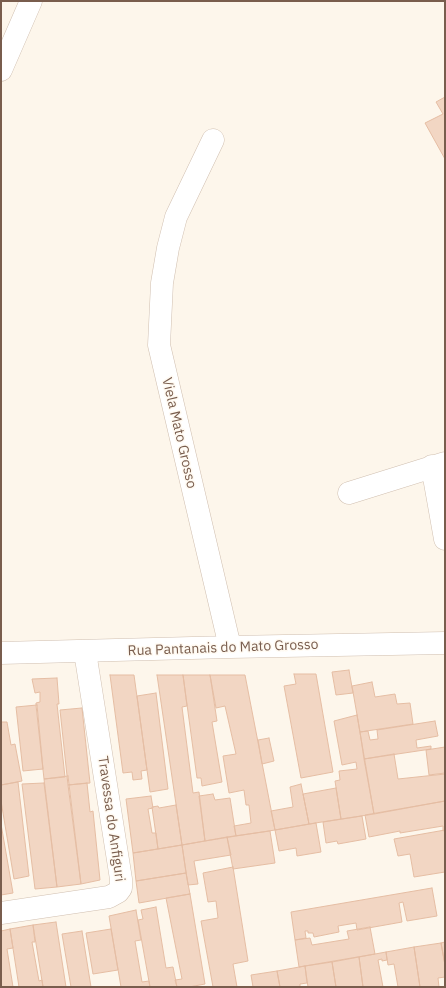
<!DOCTYPE html>
<style>
body{margin:0}
#map{position:relative;width:446px;height:988px;overflow:hidden;background:#fdf6eb;font-family:"IBM Plex Sans",sans-serif}
canvas{display:block}
.frame{position:absolute;inset:0;border:2px solid #795d4d;pointer-events:none}
</style>
<div id="map">
<canvas width="446" height="988"></canvas>
<div class="frame"></div>
</div>
<script>
const g = document.querySelector('canvas').getContext('2d');
g.lineJoin = 'round';
function fill(path, color) { g.fillStyle = color; g.fill(path, 'evenodd'); }
const toPath = rows => new Path2D(rows.map(r => 'M' + r).join(''));
function strokePath(path, color, width, dash) { g.strokeStyle = color; g.lineWidth = width; g.lineCap = dash ? 'butt' : 'round'; g.setLineDash(dash || []); g.stroke(path); }
function drawText(font, color, halo, rows, align = 'center') {
  g.font = font + ' "IBM Plex Sans",sans-serif'; g.lineWidth = 3; g.setLineDash([]); g.textBaseline = 'middle'; g.strokeStyle = halo; g.fillStyle = color; for (const [text, x, y, turn = 0] of rows) {
    g.save(); g.translate(x, y); g.rotate((+turn || 0) * Math.PI / 180); g.textAlign = isNaN(turn) ? turn : align; if (halo) g.strokeText(text, 0, 0); g.fillText(text, 0, 0); g.restore();
  }
}
const building = toPath([
 [445,97,445,159,425,123,443,114,436,102,445,97],
 [349,670,353,693,336,695,332,672,349,670],
 [294,674,316,674,333,772,301,778,284,686,296,684,294,674],
 [110,675,134,675,147,770,141,771,142,779,133,780,132,772,123,773,110,675],
 [157,675,183,675,187,706,182,707,193,793,199,792,205,841,182,845,157,675],
 [183,675,210,675,217,721,212,722,222,782,202,786,201,778,197,778,183,675],
 [210,675,245,675,275,830,236,836,234,826,251,823,249,805,246,805,244,790,229,793,223,756,236,754,225,706,216,708,210,675],
 [57,678,59,704,57,704,65,777,44,779,36,705,36,703,40,702,40,692,35,693,32,679,57,678],
 [372,682,375,697,395,694,397,704,410,703,413,724,360,732,352,686,372,682],
 [156,693,168,789,150,792,137,696,156,693],
 [37,705,43,769,23,771,16,707,37,705],
 [82,708,90,783,68,785,60,710,82,708],
 [357,715,374,814,341,819,335,781,340,780,339,771,357,769,356,762,342,765,334,721,357,715],
 [435,721,438,736,416,740,417,748,431,746,431,749,364,759,360,732,368,731,370,740,378,739,377,730,435,721],
 [1,722,7,722,11,745,15,744,22,781,1,785,1,722],
 [269,738,274,761,262,764,258,740,269,738],
 [445,747,445,773,429,775,426,750,445,747],
 [394,754,398,779,445,774,445,801,374,814,364,759,394,754],
 [68,776,81,884,57,887,44,779,68,776],
 [18,782,29,876,14,879,1,801,1,785,18,782],
 [44,783,57,887,35,889,22,784,44,783],
 [87,783,90,812,93,811,100,880,81,884,68,785,87,783],
 [301,784,309,824,275,830,271,811,293,807,290,787,301,784],
 [336,788,341,819,309,824,303,794,336,788],
 [213,794,215,800,230,798,236,836,205,841,199,796,213,794],
 [151,796,153,808,148,809,152,833,156,833,158,849,133,853,126,799,151,796],
 [445,801,445,830,443,831,443,826,400,833,400,831,369,837,365,815,445,801],
 [176,805,182,845,158,849,152,807,158,806,159,808,176,805],
 [362,816,366,839,338,844,337,841,326,843,323,822,362,816],
 [316,823,321,852,297,856,296,848,279,851,275,830,316,823],
 [1,824,13,893,1,895,1,824],
 [445,830,445,872,414,877,410,854,398,856,394,839,445,830],
 [270,831,275,863,233,869,227,837,270,831],
 [227,837,231,855,194,861,198,884,188,885,182,845,227,837],
 [182,845,186,873,136,881,133,853,182,845],
 [233,867,248,961,233,964,237,987,213,987,201,921,218,918,216,901,208,902,203,873,233,867],
 [186,873,190,894,139,903,136,881,186,873],
 [432,888,437,916,407,921,403,902,399,903,402,922,357,930,356,923,338,926,339,932,314,937,313,933,308,933,308,931,305,931,306,938,295,940,291,912,432,888],
 [190,894,205,984,189,987,177,987,175,980,182,979,166,898,190,894],
 [156,907,166,968,173,967,177,987,150,987,138,920,143,919,141,910,156,907],
 [136,910,141,940,135,941,142,982,149,981,150,987,121,987,109,916,136,910],
 [56,922,66,987,43,987,33,925,56,922],
 [33,925,35,942,32,942,39,981,42,980,43,987,19,987,10,929,33,925],
 [370,927,375,954,299,967,295,940,310,938,312,945,349,939,347,931,370,927],
 [10,929,13,948,7,949,13,987,1,987,1,931,10,929],
 [111,929,118,970,93,974,86,933,111,929],
 [82,931,91,987,71,987,62,934,82,931],
 [445,942,445,965,441,943,445,942],
 [441,943,445,965,445,977,438,978,439,987,420,987,414,947,441,943],
 [414,947,420,987,398,987,394,964,388,965,386,952,414,947],
 [386,952,387,960,382,961,382,959,378,960,383,987,363,987,359,957,386,952],
 [359,957,363,987,336,987,332,962,359,957],
 [332,962,336,987,308,987,305,966,332,962],
 [305,966,307,983,300,984,300,987,280,987,277,971,305,966],
 [277,971,280,987,253,987,251,975,277,971]
]);
fill(building, '#f2d6c3');
strokePath(building, '#e5bda3', 1);
const minor = toPath([
 [1,70,31,1],
 [213,140,176,217,168,248,162,283,159,345,230,647],
 [432,466,445,539],
 [349,493,445,463],
 [1,653,230,647,445,643],
 [1,913,109,897,118,892,121,888,121,879,85,652]
]);
strokePath(minor, '#d0bfb0', 23);
strokePath(minor, '#fff', 22);
drawText('14px', '#795d4d', '#fffaf2', [
 ["Viela Mato Grosso",179,433,77],
 ["Rua Pantanais do Mato Grosso",223,648,-2],
 ["Travessa do Anfiguri",111,819,82]
]);
</script>
